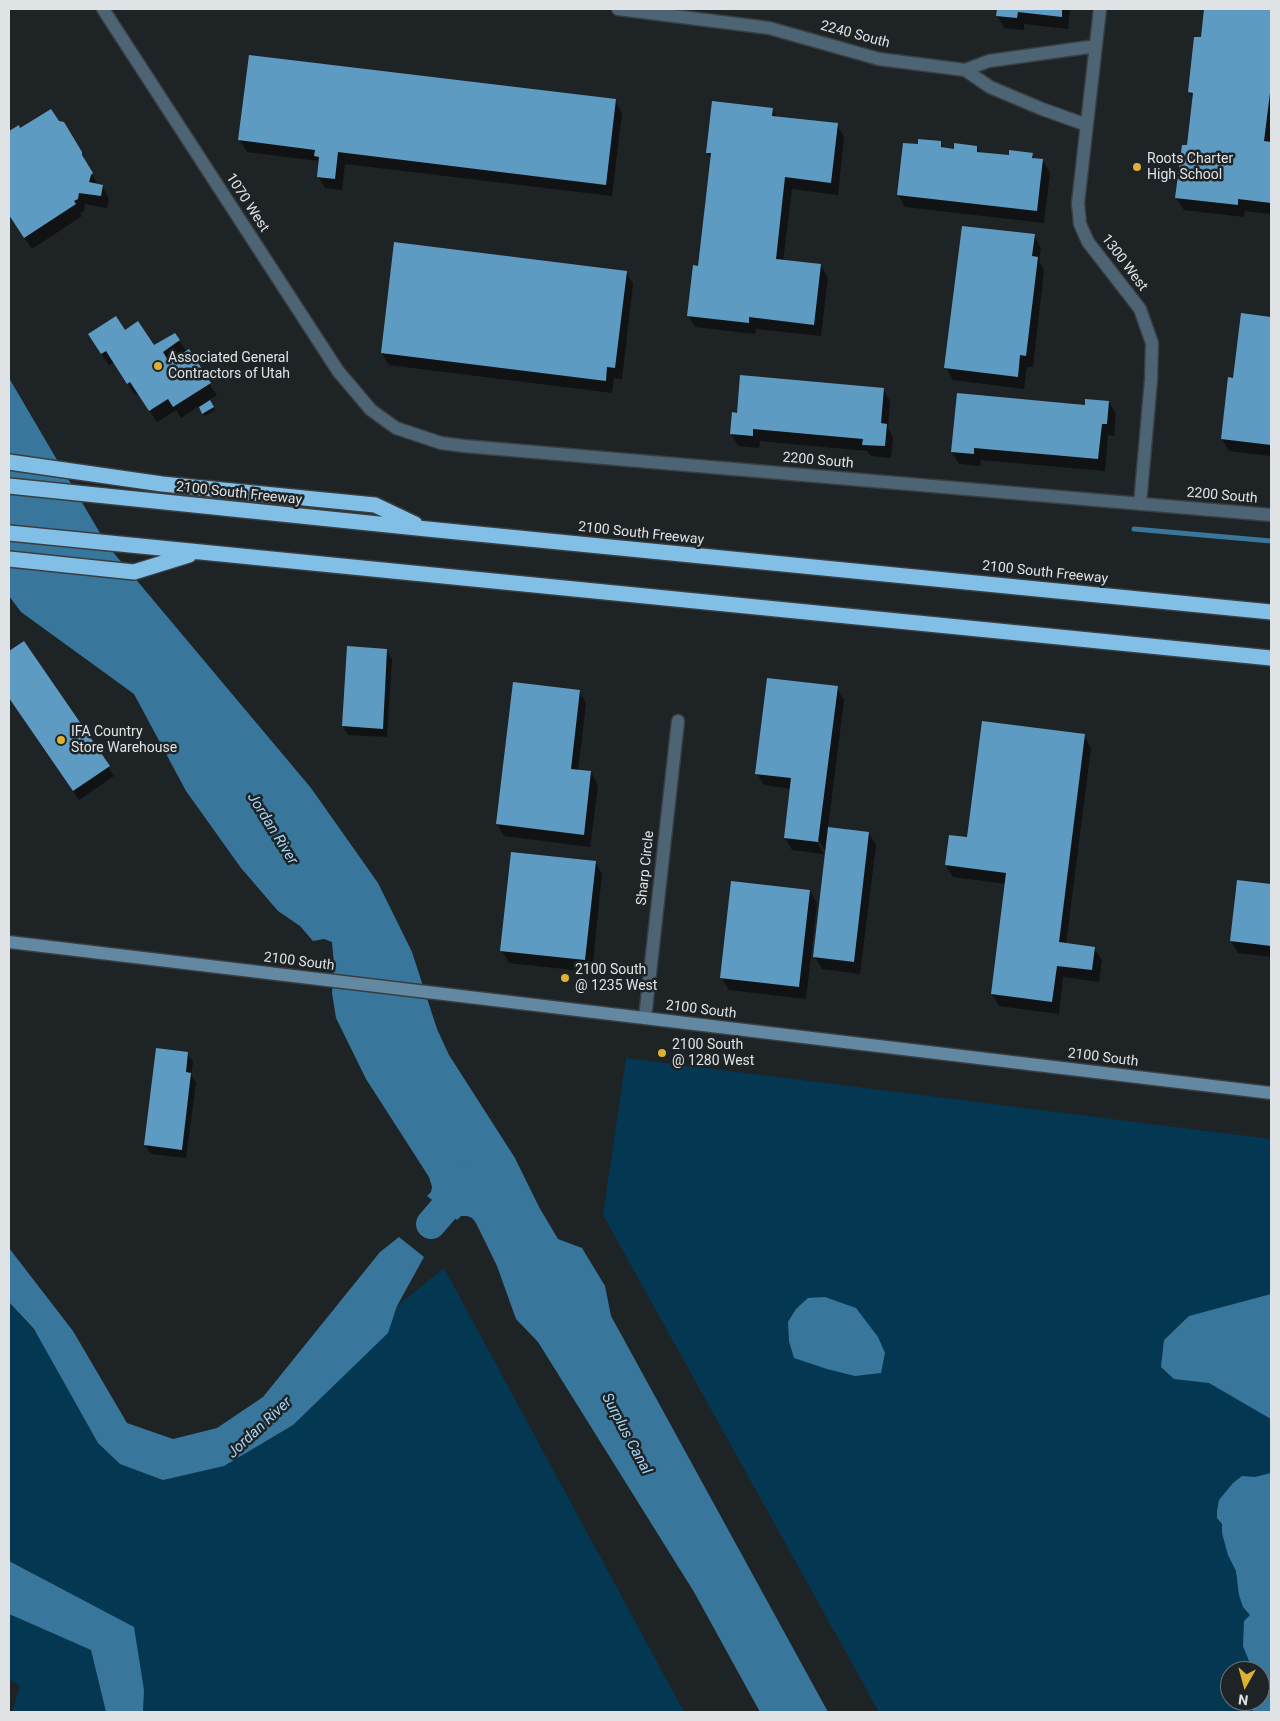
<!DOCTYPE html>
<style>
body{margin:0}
#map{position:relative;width:1280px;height:1721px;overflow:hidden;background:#1e2326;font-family:Roboto,sans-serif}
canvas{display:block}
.frame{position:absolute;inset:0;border:10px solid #e0e3e6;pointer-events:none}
.north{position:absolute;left:1220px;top:1661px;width:50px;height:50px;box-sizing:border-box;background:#1e2326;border:1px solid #6c7073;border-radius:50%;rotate:187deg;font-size:14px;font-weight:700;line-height:20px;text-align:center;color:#e0e3e6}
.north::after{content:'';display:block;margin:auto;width:18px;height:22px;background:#ddb133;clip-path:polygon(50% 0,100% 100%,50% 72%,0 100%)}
</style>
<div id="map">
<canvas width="1280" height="1721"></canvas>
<div class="frame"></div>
<div class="north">N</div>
</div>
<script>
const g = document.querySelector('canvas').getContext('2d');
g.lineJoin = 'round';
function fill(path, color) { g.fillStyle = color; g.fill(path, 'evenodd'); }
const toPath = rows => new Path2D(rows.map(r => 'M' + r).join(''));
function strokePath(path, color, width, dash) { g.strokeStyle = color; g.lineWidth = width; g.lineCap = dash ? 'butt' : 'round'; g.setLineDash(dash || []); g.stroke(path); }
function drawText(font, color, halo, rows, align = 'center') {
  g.font = font + ' Roboto,sans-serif'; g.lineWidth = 5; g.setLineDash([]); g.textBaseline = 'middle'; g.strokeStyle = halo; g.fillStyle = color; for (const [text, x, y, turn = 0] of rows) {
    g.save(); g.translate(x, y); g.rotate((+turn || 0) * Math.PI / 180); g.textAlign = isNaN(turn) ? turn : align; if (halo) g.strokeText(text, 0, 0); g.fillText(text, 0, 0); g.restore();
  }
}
fill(toPath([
 [626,1058,1271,1139,1271,1712,879,1712,603,1215],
 [1230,1671,1260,1671,1260,1701,1230,1701],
 [444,1268,684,1712,143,1712,144,1690,133,1627,9,1561,9,1302,164,1480,388,1333,397,1306],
 [9,1614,91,1650,106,1712,12,1712,20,1686,9,1679]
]), '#043852');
fill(toPath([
 [9,378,107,545,311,788,378,883,412,952,437,1029,449,1055,515,1158,539,1207,558,1239,582,1248,605,1286,611,1316,828,1712,760,1712,694,1592,538,1342,516,1319,497,1266,476,1223,472,1218,467,1216,461,1216,457,1220,427,1196,431,1192,432,1187,429,1177,366,1079,336,1018,332,993,334,964,332,942,324,939,313,941,300,926,278,911,241,868,186,791,134,694,21,612,9,596],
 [399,1237,424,1257,397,1306,388,1333,293,1425,224,1466,163,1480,120,1464,98,1443,34,1329,9,1302,9,1248,73,1331,127,1423,173,1439,217,1428,263,1397,380,1252],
 [1271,1294,1271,1419,1209,1383,1174,1379,1161,1367,1164,1340,1189,1316],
 [825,1297,856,1308,878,1337,885,1353,881,1373,855,1376,827,1369,794,1358,789,1341,788,1322,796,1309,808,1298],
 [1271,1473,1271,1712,1253,1712,1251,1701,1260,1701,1260,1671,1253,1671,1243,1646,1244,1621,1250,1615,1243,1607,1239,1595,1236,1571,1228,1555,1222,1533,1222,1524,1217,1518,1217,1511,1219,1500,1233,1483,1242,1476,1255,1477],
 [9,1561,134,1627,144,1690,143,1712,106,1712,91,1650,9,1614]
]), '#39769b');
fill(toPath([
 [998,9,1070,9,1068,29,1024,24,1024,30,1004,28,997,16],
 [1205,9,1271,9,1271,214,1245,211,1244,217,1184,210,1176,198,1188,147,1194,100,1189,92,1202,39],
 [615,100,622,113,612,196,345,164,342,190,325,188,318,176,320,164,318,161,247,152,240,140],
 [772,109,777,118,837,125,844,137,838,195,792,189,783,261,821,266,828,278,821,336,756,329,755,334,695,327,688,315,699,267,712,160,707,153],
 [18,127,20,129,81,153,98,185,102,186,109,198,107,208,85,204,84,211,80,213,82,216,32,249,9,215,9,133],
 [940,143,944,149,955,150,977,147,980,153,1010,157,1032,154,1035,160,1043,161,1050,173,1044,223,905,207,898,194,919,146],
 [1034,236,1041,248,1039,261,1044,270,1033,367,1027,367,1024,389,953,380,946,368],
 [626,272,633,284,622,379,614,378,612,393,389,365,382,353],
 [1242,315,1271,318,1271,456,1229,451,1222,439,1234,379],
 [124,332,154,347,175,335,217,395,209,400,215,410,205,416,199,406,181,418,176,410,157,422,138,393,135,395,114,362,109,365,96,346],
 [883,389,890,401,888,428,893,437,891,458,871,456,867,451,760,441,759,448,738,446,731,434,738,414],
 [1109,402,1116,414,1114,436,1108,435,1105,471,981,460,980,466,959,464,952,452,1086,406],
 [24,642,114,776,79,800,9,697,9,653],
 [386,650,392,659,387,737,348,735,343,726],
 [514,683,579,691,586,703,578,771,591,772,598,785,590,847,504,836,497,824],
 [837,688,844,700,828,828,869,833,876,845,860,974,822,969,815,957,827,854,816,836,814,837,824,854,792,850,785,838,791,789,764,785,757,773],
 [1084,735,1091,748,1066,944,1094,948,1102,960,1099,982,1063,977,1059,1014,999,1006,992,994,1006,884,953,877,946,865,968,838],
 [595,862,602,874,592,972,509,963,502,951],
 [1238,881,1271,885,1271,957,1238,953,1231,941],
 [810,891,817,903,806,999,729,990,722,978],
 [187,1053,193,1062,191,1075,196,1083,186,1158,151,1154,145,1145]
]), '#0007');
strokePath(toPath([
 [1134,529,1271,541]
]), '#39769b', 5);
strokePath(toPath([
 [431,1224,444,1209,464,1175]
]), '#39769b', 30);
fill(toPath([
 [997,9,1062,9,1062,17,1018,12,1017,18,996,16],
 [1204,9,1271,9,1271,85,1264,141,1271,142,1271,203,1238,199,1238,205,1175,198,1182,145,1187,145,1193,93,1188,92,1194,37,1201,37],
 [249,55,616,99,606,185,338,152,335,179,317,177,319,157,314,156,315,150,238,140],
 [712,101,773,108,772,116,838,123,831,183,785,177,776,259,821,264,814,325,749,317,749,323,687,316,693,265,698,266,711,153,706,153],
 [51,109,59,121,64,122,82,152,82,155,93,173,91,175,89,182,103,185,101,196,79,193,78,199,74,201,76,204,24,238,9,215,9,131,19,125,20,128],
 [918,139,941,141,941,147,954,149,954,143,977,146,977,152,1009,155,1009,150,1033,153,1032,158,1043,159,1037,211,897,195,903,143,918,144],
 [962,226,1035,234,1032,256,1038,257,1026,356,1020,355,1018,377,944,368],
 [394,242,627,271,615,368,607,367,606,381,381,353],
 [1241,313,1271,317,1271,445,1221,439,1228,377,1233,378],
 [116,316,125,330,138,321,154,345,175,333,180,340,163,352,169,362,189,349,211,383,173,407,168,399,149,411,130,382,127,384,106,351,101,354,88,334],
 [740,375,884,388,881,423,887,424,885,446,862,445,863,439,753,429,753,436,730,434,732,412,737,413],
 [957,393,1085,405,1085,399,1109,401,1107,424,1102,424,1098,459,974,448,974,454,951,452],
 [210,400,214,407,202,414,199,407],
 [24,641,110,766,73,791,9,698,9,651],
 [347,646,387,649,383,729,342,726],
 [767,678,838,686,818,842,784,838,791,778,755,774],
 [513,682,580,690,571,769,591,771,584,835,496,824],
 [982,721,1085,734,1059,942,1095,947,1092,970,1057,966,1052,1002,991,994,1006,873,945,865,949,835,967,837],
 [828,827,869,832,854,962,813,957],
 [511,852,596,861,585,960,500,951],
 [1237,880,1271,884,1271,946,1230,941],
 [731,881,810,890,799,987,720,978],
 [156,1048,188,1052,186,1072,191,1073,182,1150,144,1145]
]), '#5e9bc2');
const street = toPath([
 [103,9,338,371,371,410,396,428,441,443,464,446,1271,515],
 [618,9,769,28,879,59,965,70,990,87,1042,109,1087,125],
 [1100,9,1078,203,1080,224,1088,242,1140,309,1152,343,1151,380,1140,504],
 [965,70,989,61,1096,46],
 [645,1018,678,721]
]);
const secondary = toPath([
 [9,942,1271,1093]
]);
const highway = toPath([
 [9,462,162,484,375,505,415,524],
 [9,486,427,529,1271,612],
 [9,533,1271,658],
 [9,559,134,572,189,555]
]);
strokePath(street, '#393e41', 15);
strokePath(secondary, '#393e41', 15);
strokePath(highway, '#393e41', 18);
strokePath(street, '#4c6474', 12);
strokePath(secondary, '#6288a2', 12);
strokePath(highway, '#81bfe7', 15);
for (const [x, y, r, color] of [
 [1137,167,5,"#ddb133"],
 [158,366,5,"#ddb133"],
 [61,740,5,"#ddb133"],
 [565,978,5,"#ddb133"],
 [662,1053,5,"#ddb133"]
]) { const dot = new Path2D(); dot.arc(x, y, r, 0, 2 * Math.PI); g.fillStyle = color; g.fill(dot); strokePath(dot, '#1e2326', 2); }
drawText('14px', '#e0e3e6', '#1e2326', [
 ["2240 South",855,35,15],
 ["1070 West",247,203,57],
 ["1300 West",1124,263,53],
 ["2200 South",818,461,5],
 ["2100 South Freeway",239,494,6],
 ["2200 South",1222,496,5],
 ["2100 South Freeway",641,534,6],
 ["2100 South Freeway",1045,573,6],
 ["Sharp Circle",646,868,-84],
 ["2100 South",299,962,7],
 ["2100 South",701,1010,7],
 ["2100 South",1103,1058,7]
]);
drawText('14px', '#e0e3e6', '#1e2326', [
 ["Roots Charter",1147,159],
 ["High School",1147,175],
 ["Associated General",168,358],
 ["Contractors of Utah",168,374],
 ["IFA Country",71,732],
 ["Store Warehouse",71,748],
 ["2100 South",575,970],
 ["@ 1235 West",575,986],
 ["2100 South",672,1045],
 ["@ 1280 West",672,1061]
], 'left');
drawText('italic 15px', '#a3d5f6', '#1e2326', [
 ["Jordan River",272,829,58],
 ["Jordan River",260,1428,-43],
 ["Surplus Canal",626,1434,62]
]);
</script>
